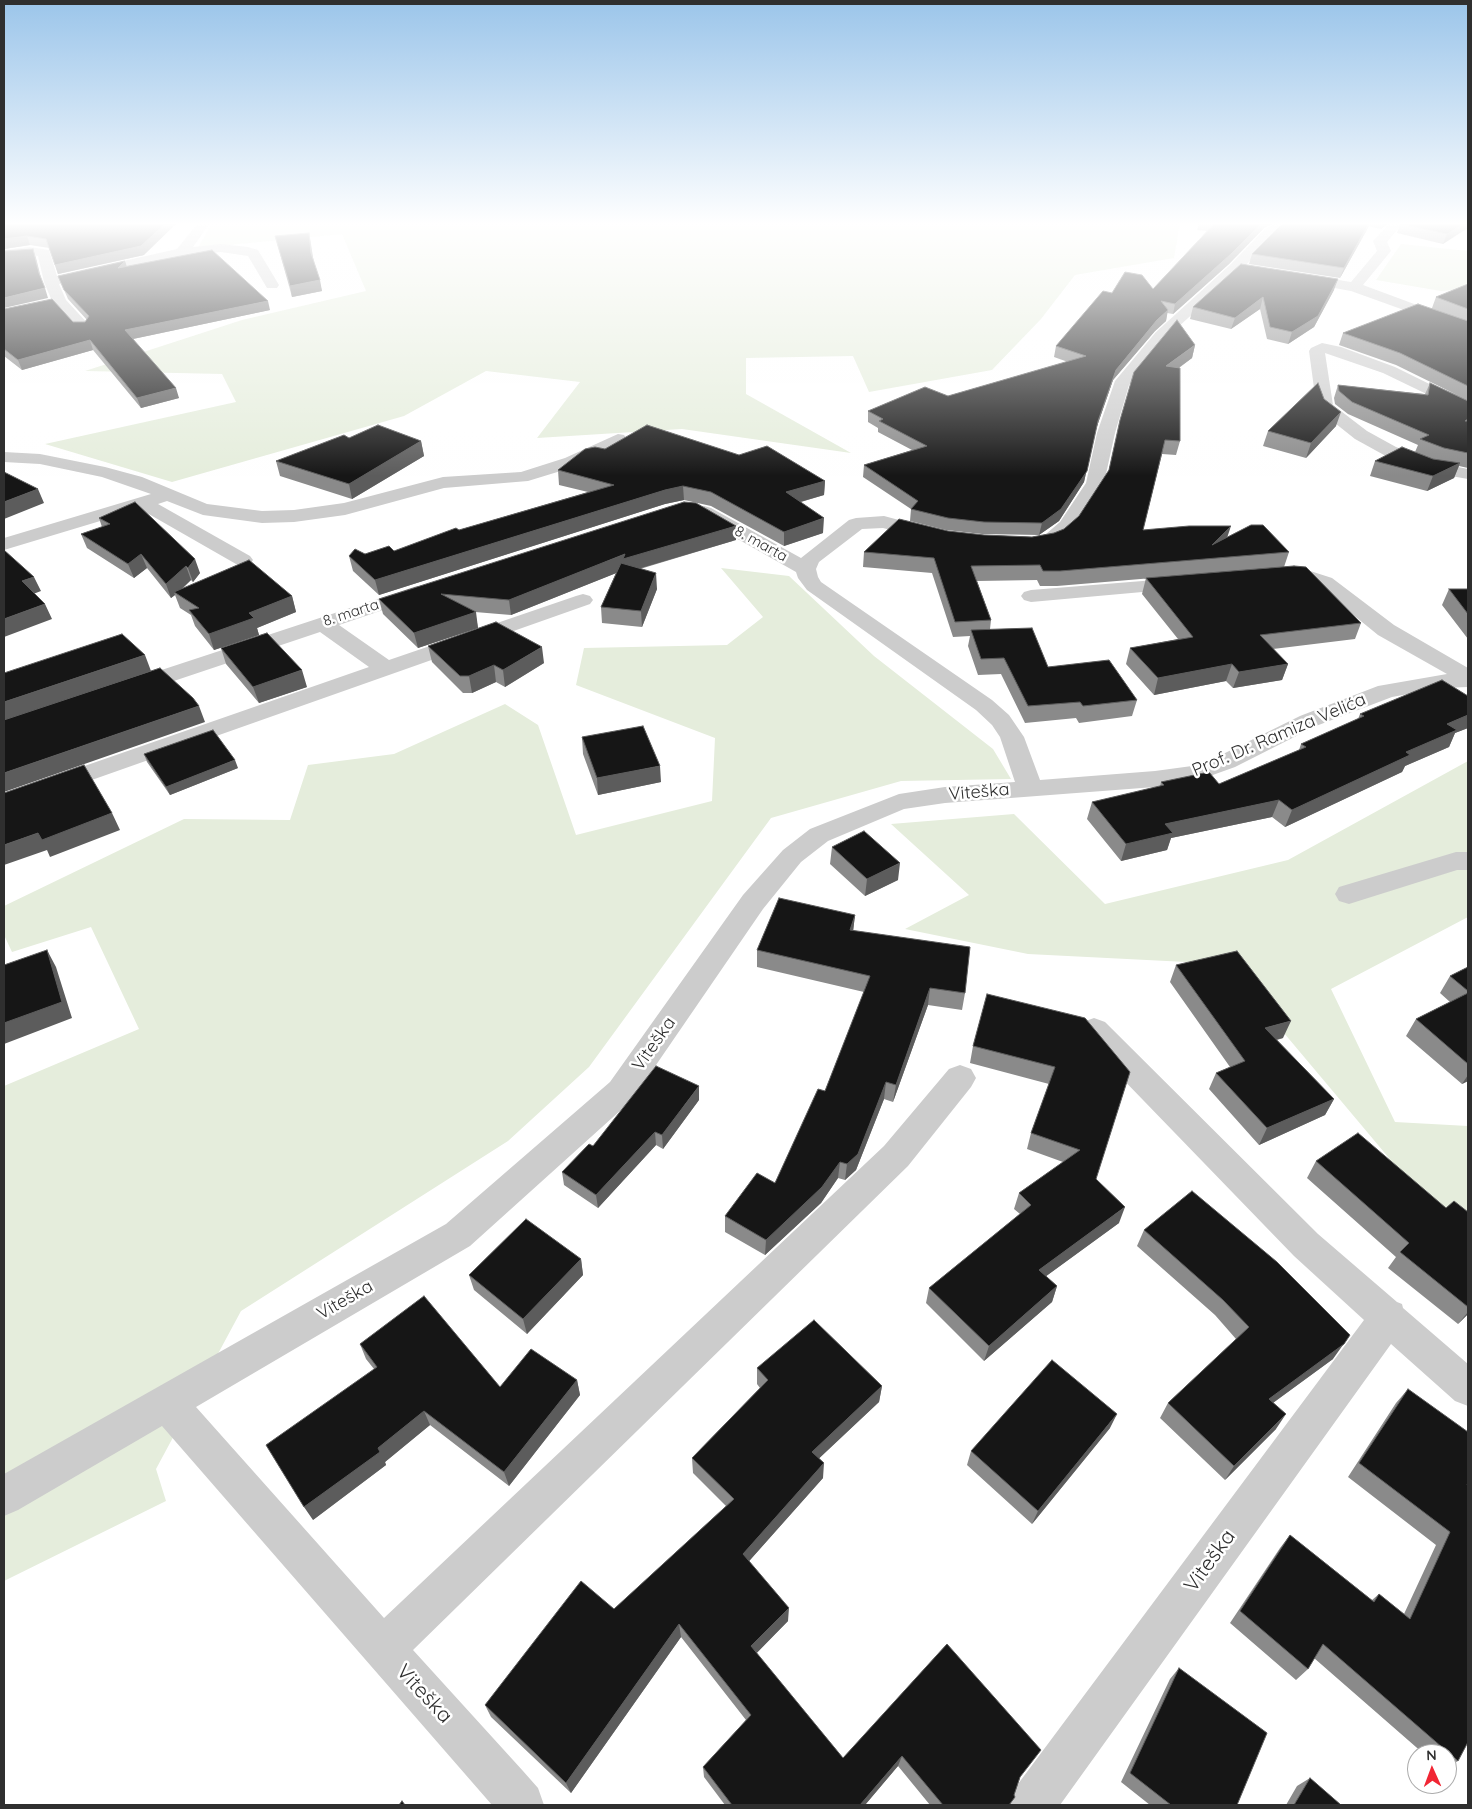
<!DOCTYPE html>
<meta charset="utf-8">
<style>
body{margin:0}
#map{position:relative;width:1472px;height:1809px;overflow:hidden;background:#fff;font-family:Quicksand,sans-serif}
canvas{display:block}
.frame{position:absolute;inset:0;border:5px solid #2f2f2f;pointer-events:none}
.north{position:absolute;left:1407px;top:1744px;width:50px;height:50px;box-sizing:border-box;background:#fff;border:1px solid #acacac;border-radius:50%;rotate:358deg;font-size:14px;font-weight:700;line-height:20px;text-align:center;color:#2f2f2f}
.north::after{content:'';display:block;margin:auto;width:18px;height:22px;background:#f12634;clip-path:polygon(50% 0,100% 100%,50% 72%,0 100%)}
</style>
<div id="map">
<canvas width="1472" height="1809"></canvas>
<div class="frame"></div>
<div class="north">N</div>
</div>
<script>
const g = document.querySelector('canvas').getContext('2d');
g.lineJoin = 'round';
function fill(path, color) { g.fillStyle = color; g.fill(path, 'evenodd'); }
const toPath = rows => new Path2D(rows.map(r => 'M' + r).join(''));
function strokePath(path, color, width, dash) { g.strokeStyle = color; g.lineWidth = width; g.lineCap = dash ? 'butt' : 'round'; g.setLineDash(dash || []); g.stroke(path); }
function drawText(font, color, halo, rows, align = 'center') {
  g.font = font + ' Quicksand,sans-serif'; g.lineWidth = 5; g.setLineDash([]); g.textBaseline = 'middle'; g.strokeStyle = halo; g.fillStyle = color; for (const [text, x, y, turn = 0] of rows) {
    g.save(); g.translate(x, y); g.rotate((+turn || 0) * Math.PI / 180); g.textAlign = isNaN(turn) ? turn : align; if (halo) g.strokeText(text, 0, 0); g.fillText(text, 0, 0); g.restore();
  }
}
fill(toPath([
 [212,223,1180,223,1174,258,1075,275,1041,319,992,370,869,392,853,356,746,358,746,394,851,453,682,429,537,438,580,382,486,371,404,416,172,482,45,444,236,402,222,374,85,371,242,320,366,291,342,234,198,248],
 [1401,244,1468,251,1468,289,1441,291,1376,280],
 [721,568,789,576,874,656,993,749,1011,779,901,781,771,818,589,1067,508,1141,241,1311,156,1469,166,1501,4,1581,4,1086,139,1029,91,927,12,952,4,935,4,906,184,819,290,820,308,765,394,754,505,704,538,725,576,835,712,801,715,738,576,685,584,648,727,645,763,617],
 [1468,761,1468,917,1331,989,1395,1122,1468,1126,1468,1238,1457,1239,1226,964,1028,954,905,929,969,895,891,824,1014,814,1105,904,1288,860]
]), '#e5eddc');
fill(toPath([
 [198,223,210,223,193,247,221,244,248,247,258,250,279,285,277,288,267,288,248,256,221,252,182,256,59,284,66,300,91,327,88,330,83,332,78,330,52,301,44,282,38,256,30,255,4,258,4,250,30,247,49,250,57,276,177,249,198,223],
 [1277,223,1291,223,1275,235,1240,271,1166,338,1129,385,1115,433,1104,483,1074,530,1060,542,1051,546,1032,550,1025,548,1022,544,1025,540,1046,534,1060,522,1086,483,1097,433,1115,381,1156,332,1230,265,1265,229,1277,223],
 [1390,223,1403,223,1387,242,1391,251,1363,285,1468,324,1468,333,1351,291,1301,282,1294,278,1301,274,1351,282,1377,251,1373,241,1390,223],
 [1322,343,1341,347,1395,367,1468,403,1468,414,1383,373,1325,353,1333,405,1367,431,1396,447,1438,463,1468,469,1468,479,1428,472,1384,455,1355,439,1321,412,1316,403,1309,351,1311,348,1322,343],
 [618,434,624,435,627,439,624,443,577,466,528,481,444,488,345,515,294,522,262,523,203,515,167,501,158,504,250,556,253,560,250,564,243,566,236,564,140,509,4,550,4,538,151,494,102,477,40,464,4,462,4,452,40,454,105,467,142,477,207,504,262,511,294,510,344,503,443,477,521,472,565,458,618,434],
 [704,506,711,508,801,558,849,520,856,518,884,516,936,530,939,534,936,538,929,540,883,528,862,529,819,562,816,569,818,577,821,582,992,700,1009,715,1024,737,1040,780,1155,771,1192,766,1217,757,1300,716,1378,686,1447,674,1378,635,1318,586,1302,581,1273,579,1270,575,1273,571,1280,569,1304,569,1332,578,1394,625,1468,668,1468,687,1441,688,1392,697,1316,726,1235,767,1196,781,1155,787,945,803,904,809,828,841,801,862,763,909,632,1100,470,1246,196,1407,384,1618,884,1146,949,1069,960,1065,971,1069,976,1078,971,1087,908,1166,413,1650,523,1771,538,1788,544,1805,492,1805,162,1426,18,1510,4,1516,4,1474,446,1224,610,1082,743,895,783,850,810,829,899,794,945,787,1015,782,1000,737,992,725,976,710,807,590,798,578,796,572,697,516,694,512,697,508,704,506],
 [1180,578,1187,580,1190,584,1187,588,1031,602,1024,600,1021,596,1024,592,1031,590,1180,578],
 [417,586,424,588,427,592,424,596,339,625,389,660,576,596,583,594,590,596,593,600,590,604,4,811,4,794,369,667,320,632,141,692,133,694,125,692,122,687,125,682,417,586],
 [1456,852,1468,852,1468,870,1457,870,1349,904,1339,901,1335,894,1339,887,1456,852],
 [1094,1018,1105,1022,1318,1234,1397,1302,1402,1304,1403,1308,1468,1364,1468,1406,1455,1401,1391,1344,1060,1805,1009,1805,1015,1788,1364,1320,1294,1256,1083,1038,1079,1030,1083,1022,1094,1018]
]), '#ccc');
fill(toPath([
 [4,223,144,255,58,274,49,248,30,245,4,249],
 [1199,223,1274,223,1264,228,1229,264,1173,314,1167,313,1166,321,1155,331,1113,380,1095,432,1084,482,1059,521,1039,535,982,534,946,530,910,521,911,509,863,477,864,465,912,450,878,432,878,428,868,422,868,411,948,396,1068,362,1054,357,1056,346,1112,293,1153,289,1207,231,1197,230],
 [1284,223,1388,223,1381,229,1369,226,1340,278,1249,264,1252,254],
 [1468,223,1443,244,1397,233,1400,224],
 [309,233,313,259,322,291,292,297,275,236],
 [125,261,126,266,270,310,133,339,179,398,141,408,93,350,22,370,4,356,4,309,73,322,85,322,87,320,68,299,58,276],
 [1241,264,1334,290,1314,327,1288,344,1267,339,1260,309,1231,329,1190,319,1193,307],
 [1468,284,1468,468,1459,466,1454,478,1427,491,1370,476,1375,461,1415,452,1418,445,1348,414,1335,404,1334,398,1338,385,1425,394,1430,383,1457,395,1396,365,1339,345,1343,333,1432,308,1436,297],
 [1195,345,1192,358,1179,368,1180,441,1176,455,1162,454,1143,530,1227,537,1289,552,1284,567,1057,586,1040,586,1037,580,977,581,991,620,990,629,1048,667,1137,700,1132,716,1079,723,1076,718,1025,723,1001,674,978,675,968,646,970,636,953,637,932,573,863,567,864,552,948,531,984,535,1032,537,1054,533,1064,529,1079,516,1109,470,1120,420],
 [1324,399,1336,426,1306,458,1263,446,1268,431],
 [349,438,421,441,424,456,352,499,280,476,276,461],
 [605,449,739,455,825,481,824,495,801,502,823,533,784,546,711,506,684,500,665,504,379,595,353,571,349,556,394,551,459,530,588,492,559,485,558,470],
 [99,518,200,573,193,582,191,580,182,589,292,596,296,612,257,628,259,635,214,650,195,626,191,615,180,608,175,595,171,598,147,568,134,578,87,548,81,534,102,527],
 [736,540,640,569,657,589,642,627,602,623,601,607,616,573,511,615,475,612,478,628,418,648,383,614,379,599],
 [1146,578,1361,623,1355,639,1273,649,1288,664,1282,680,1233,688,1226,681,1154,695,1126,664,1130,648,1178,639,1142,594],
 [1449,589,1468,589,1468,639,1442,605],
 [428,646,544,663,505,687,496,682,472,693,463,693,432,662],
 [221,648,307,687,259,703,226,664],
 [1468,696,1468,728,1455,733,1449,747,1405,766,1402,772,1285,827,1272,817,1171,838,1167,850,1121,861,1087,819,1092,802,1160,787,1161,782,1219,784,1299,750,1301,744,1358,719,1360,714],
 [582,737,661,782,598,795,583,754],
 [144,754,238,768,170,795,147,762],
 [832,847,898,880,865,896,830,864],
 [855,915,853,931,965,993,962,1010,928,1005,893,1102,884,1099,856,1170,845,1180,838,1178,821,1203,765,1255,725,1232,725,1216,775,1183,825,1091,864,992,757,967,757,950],
 [1176,965,1283,1038,1277,1040,1334,1099,1325,1115,1259,1145,1209,1089,1216,1073,1230,1067,1170,982],
 [1468,967,1468,1081,1462,1084,1406,1036,1416,1019,1450,1002,1440,993,1450,976],
 [1085,1018,1096,1179,1119,1223,1046,1276,1057,1286,1052,1302,984,1361,926,1303,929,1288,1020,1214,1014,1209,1019,1193,1063,1162,1027,1149,1031,1133,1049,1084,970,1063,973,1046],
 [699,1100,663,1149,656,1145,598,1208,564,1185,562,1172,593,1146],
 [1316,1161,1446,1208,1468,1212,1468,1314,1458,1324,1388,1268,1396,1257,1307,1178],
 [1144,1230,1333,1359,1273,1403,1276,1429,1225,1480,1160,1418,1168,1403,1236,1339,1215,1315,1137,1246],
 [581,1259,583,1275,527,1334,474,1290,469,1275],
 [360,1344,500,1387,577,1380,580,1395,509,1486,430,1425,385,1462,386,1465,313,1520,374,1369,366,1359],
 [757,1368,882,1386,879,1402,819,1458,823,1478,749,1561,788,1621,756,1653,843,1758,947,1644,1020,1778,1010,1805,930,1805,898,1766,865,1805,725,1805,704,1777,703,1767,746,1720,681,1637,571,1793,491,1717,485,1705,614,1609,726,1506,693,1473,692,1458,760,1388,757,1384],
 [1408,1389,1467,1485,1458,1761,1447,1767,1447,1754,1424,1754,1314,1658,1308,1669,1296,1680,1230,1623,1280,1548,1290,1535,1372,1600,1379,1594,1404,1614,1436,1545,1348,1477,1396,1403],
 [1110,1428,1032,1524,967,1465,971,1451],
 [1179,1668,1237,1805,1150,1805,1121,1782,1170,1679],
 [1310,1778,1341,1805,1286,1805,1297,1786]
]), '#8a8a8a');
fill(toPath([
 [166,223,177,223,144,255,58,274,55,265],
 [1262,223,1274,223,1264,228,1229,264,1173,314,1175,304],
 [1369,223,1370,223,1369,226,1340,278,1344,268],
 [1383,223,1388,223,1381,229],
 [1465,223,1468,223,1468,228,1443,244,1447,234],
 [309,233,311,244,314,264,311,253],
 [27,236,30,245,4,249,4,239],
 [33,249,36,258,42,282,39,273],
 [125,261,128,270,118,268],
 [1338,279,1334,290,1314,327,1288,344,1292,332],
 [320,280,322,291,292,297,290,286],
 [45,288,48,298,4,308,4,298],
 [1263,297,1260,309,1231,329,1235,318],
 [268,301,270,310,128,340,125,330],
 [1168,310,1166,321,1155,331,1113,380,1095,432,1084,482,1059,521,1039,535,1042,523,1098,421,1116,370,1157,320],
 [90,340,93,350,22,370,18,360],
 [1195,345,1192,358,1163,379,1166,366],
 [176,388,179,398,141,408,137,398],
 [1341,412,1336,426,1306,458,1311,443],
 [421,441,424,456,352,499,349,484],
 [1460,463,1454,478,1427,491,1433,476],
 [825,481,824,495,786,506,786,492],
 [683,486,684,500,665,504,379,595,375,580,665,490],
 [38,489,44,503,4,519,4,502],
 [824,518,823,533,784,546,784,532],
 [736,526,736,540,624,573,624,570,511,615,509,600,625,554],
 [1231,526,1226,541,1212,545],
 [141,554,147,568,134,578,128,564],
 [195,559,200,573,193,582,188,568],
 [186,566,191,580,177,593,174,592,175,595,171,598,166,584],
 [656,573,657,589,642,627,641,611],
 [34,577,41,591,28,596,22,581],
 [292,596,296,612,257,628,259,635,214,650,209,634,249,613],
 [45,604,52,619,4,637,4,619],
 [476,612,478,628,418,648,414,633],
 [542,647,544,663,505,687,503,670],
 [145,655,151,671,4,721,4,702],
 [1232,664,1226,681,1154,695,1158,678],
 [1288,664,1282,680,1233,688,1239,672],
 [494,665,496,682,472,693,469,676],
 [302,670,307,687,259,703,253,687],
 [199,706,205,722,4,792,4,773],
 [1468,715,1468,728,1455,733,1449,747,1405,766,1402,772,1285,827,1292,810,1406,752,1447,724],
 [235,760,238,768,170,795,166,787],
 [660,766,661,782,598,795,597,778],
 [1279,800,1272,817,1171,838,1167,850,1121,861,1126,844,1165,824],
 [112,813,120,830,50,857,47,850,4,865,4,845,38,833],
 [900,863,898,880,865,896,867,879],
 [855,915,853,932,850,930],
 [47,950,56,967,72,1018,4,1044,4,1023],
 [930,988,928,1005,893,1102,896,1085],
 [1291,1021,1283,1038,1257,1044,1265,1028],
 [1468,1075,1468,1081,1462,1084],
 [886,1082,884,1099,856,1170,845,1180,847,1164],
 [699,1086,699,1100,663,1149,662,1135],
 [1334,1099,1325,1115,1259,1145,1267,1128],
 [655,1132,656,1145,598,1208,596,1195],
 [840,1162,838,1178,821,1203,765,1255,766,1240],
 [1125,1207,1119,1223,1034,1285,1039,1270],
 [581,1259,583,1275,527,1334,523,1319],
 [1057,1286,1052,1302,984,1361,989,1346],
 [1468,1312,1468,1314,1458,1324],
 [1350,1335,1333,1359,1259,1413,1269,1399],
 [577,1380,580,1395,509,1486,504,1472],
 [882,1386,879,1402,810,1467,812,1452],
 [424,1411,430,1425,385,1462,386,1465,313,1520,304,1507],
 [1117,1414,1110,1428,1032,1524,1038,1511],
 [1286,1414,1276,1429,1225,1480,1234,1466],
 [824,1463,823,1478,743,1568,743,1554],
 [789,1608,788,1621,751,1659,751,1646],
 [679,1624,681,1637,571,1793,566,1783],
 [902,1756,898,1766,865,1805,860,1805]
]), '#5c5c5c');
const building = toPath([
 [4,223,166,223,141,246,55,265,46,239,27,236,4,239,4,223],
 [1215,223,1262,223,1231,254,1175,304,1161,301,1168,310,1157,320,1116,370,1098,421,1087,471,1061,509,1042,523,984,522,948,518,911,509,918,501,864,465,927,446,879,421,883,419,868,411,925,387,948,396,1086,356,1056,346,1103,291,1112,293,1125,272,1142,275,1153,289,1215,223],
 [1284,223,1369,223,1344,268,1252,254,1279,227,1284,223],
 [1401,223,1465,223,1447,234,1400,224,1401,223],
 [309,233,311,253,320,280,290,286,275,236,309,233],
 [33,249,39,273,45,288,4,298,4,251,33,249],
 [212,250,268,301,125,330,176,388,137,398,90,340,18,360,4,349,4,309,52,299,73,322,85,322,89,316,64,290,58,276,125,261,118,268,212,250],
 [1241,264,1338,279,1318,316,1292,332,1270,327,1263,297,1235,318,1193,307,1241,264],
 [1468,284,1468,309,1436,297,1468,284],
 [1418,304,1468,321,1468,386,1400,353,1343,333,1418,304],
 [1177,320,1195,345,1166,366,1180,368,1180,441,1165,440,1143,530,1189,526,1231,526,1212,545,1251,525,1263,525,1289,552,1060,571,1043,571,1040,565,971,566,991,620,955,622,934,558,864,552,899,519,948,531,984,535,1032,537,1054,533,1064,529,1079,516,1109,470,1120,420,1134,372,1177,320],
 [1318,383,1324,399,1341,412,1311,443,1268,431,1318,383],
 [1430,383,1468,401,1468,419,1465,421,1468,421,1468,453,1444,448,1420,439,1429,435,1352,402,1339,391,1338,385,1428,395,1430,383],
 [378,425,421,441,349,484,276,461,344,435,349,438,378,425],
 [647,425,739,455,767,446,825,481,786,492,824,518,784,532,711,492,683,486,665,490,375,580,349,556,355,549,365,554,389,546,394,551,456,528,459,530,614,485,558,470,585,449,595,447,605,449,647,425],
 [1402,447,1433,459,1460,463,1433,476,1375,461,1402,447],
 [4,472,38,489,4,502,4,472],
 [135,502,195,559,188,568,186,566,166,584,141,554,128,564,81,534,110,524,99,518,135,502],
 [684,502,696,503,736,526,623,559,625,554,509,600,441,594,476,612,414,633,379,599,684,502],
 [4,550,34,577,22,581,45,604,4,619,4,550],
 [249,560,292,596,249,613,254,618,209,634,189,610,199,608,174,592,249,560],
 [621,563,656,573,641,611,601,607,621,563],
 [1294,566,1306,567,1361,623,1260,635,1288,664,1239,672,1232,664,1158,678,1130,648,1193,637,1146,578,1294,566],
 [1449,589,1468,589,1468,614,1449,589],
 [496,622,542,647,503,670,494,665,469,676,460,676,428,646,496,622],
 [1032,628,1048,667,1109,660,1137,700,1083,706,1080,702,1028,706,1004,658,981,659,971,630,1032,628],
 [267,633,302,670,253,687,221,648,267,633],
 [122,634,145,655,4,702,4,673,122,634],
 [160,668,193,698,199,706,4,773,4,720,160,668],
 [1442,680,1468,696,1468,715,1447,724,1457,730,1406,752,1410,755,1292,810,1279,800,1165,824,1173,833,1126,844,1092,802,1164,785,1161,782,1209,772,1219,784,1306,747,1301,744,1364,716,1360,714,1442,680],
 [643,726,660,766,597,778,582,737,643,726],
 [213,730,235,760,166,787,144,754,213,730],
 [84,765,112,813,42,840,38,833,4,845,4,793,84,765],
 [864,831,900,863,867,879,832,847,864,831],
 [779,898,855,915,850,930,970,947,965,993,930,988,896,1085,886,1082,858,1154,847,1164,840,1162,822,1187,766,1240,725,1216,757,1173,775,1183,818,1089,825,1091,870,976,757,950,779,898],
 [47,950,62,1002,4,1023,4,965,47,950],
 [1237,951,1291,1021,1265,1028,1334,1099,1267,1128,1216,1073,1245,1061,1176,965,1237,951],
 [1468,967,1468,991,1450,976,1468,967],
 [1468,993,1468,1064,1416,1019,1468,993],
 [987,994,1085,1018,1130,1072,1096,1179,1125,1207,1039,1270,1057,1286,989,1346,929,1288,1031,1205,1019,1193,1080,1150,1031,1133,1055,1067,973,1046,987,994],
 [656,1066,699,1086,662,1135,655,1132,596,1195,562,1172,589,1144,593,1146,656,1066],
 [1358,1133,1446,1208,1454,1201,1468,1212,1468,1307,1400,1252,1409,1243,1316,1161,1358,1133],
 [1192,1191,1277,1262,1350,1335,1344,1344,1269,1399,1286,1414,1234,1466,1168,1403,1249,1327,1223,1300,1144,1230,1192,1191],
 [526,1219,581,1259,523,1319,469,1275,526,1219],
 [424,1296,500,1387,531,1349,577,1380,504,1472,424,1411,378,1448,380,1452,304,1507,266,1445,377,1367,360,1344,424,1296],
 [814,1320,882,1386,812,1452,824,1463,743,1554,789,1608,751,1646,843,1758,947,1644,1041,1750,1020,1777,1014,1795,1015,1797,1009,1805,943,1805,902,1756,860,1805,732,1805,703,1767,751,1715,679,1624,566,1783,485,1705,581,1581,614,1609,734,1499,692,1458,768,1380,757,1368,814,1320],
 [1052,1360,1117,1414,1038,1511,971,1451,1052,1360],
 [1408,1389,1468,1432,1468,1483,1467,1485,1468,1485,1468,1742,1458,1761,1323,1644,1308,1669,1240,1611,1290,1535,1374,1602,1379,1594,1410,1619,1450,1532,1359,1463,1408,1389],
 [1179,1668,1267,1733,1237,1805,1171,1805,1130,1773,1179,1668],
 [1310,1778,1341,1805,1294,1805,1310,1778],
 [402,1801,405,1805,399,1805,402,1801]
]);
fill(building, '#161616');
strokePath(building, '#5c5c5c', 1);
const sky = g.createLinearGradient(0, 0, 0, 476);
sky.addColorStop(0, '#9bc5ea');
sky.addColorStop(0.47, '#fff');
sky.addColorStop(1, '#ffffff00');
g.fillStyle = sky;
g.fillRect(0, 0, 1472, 476);
drawText('15px', '#2f2f2f', '#fff', [
 ["8. marta",761,544,29],
 ["8. marta",351,613,-18]
]);
drawText('18px', '#2f2f2f', '#fff', [
 ["Prof. Dr. Ramiza Velića",1279,735,-23],
 ["Viteška",979,792,-5],
 ["Viteška",654,1044,-55],
 ["Viteška",345,1300,-30]
]);
drawText('21px', '#2f2f2f', '#fff', [
 ["Viteška",1210,1561,-54],
 ["Viteška",424,1694,47]
]);
</script>
